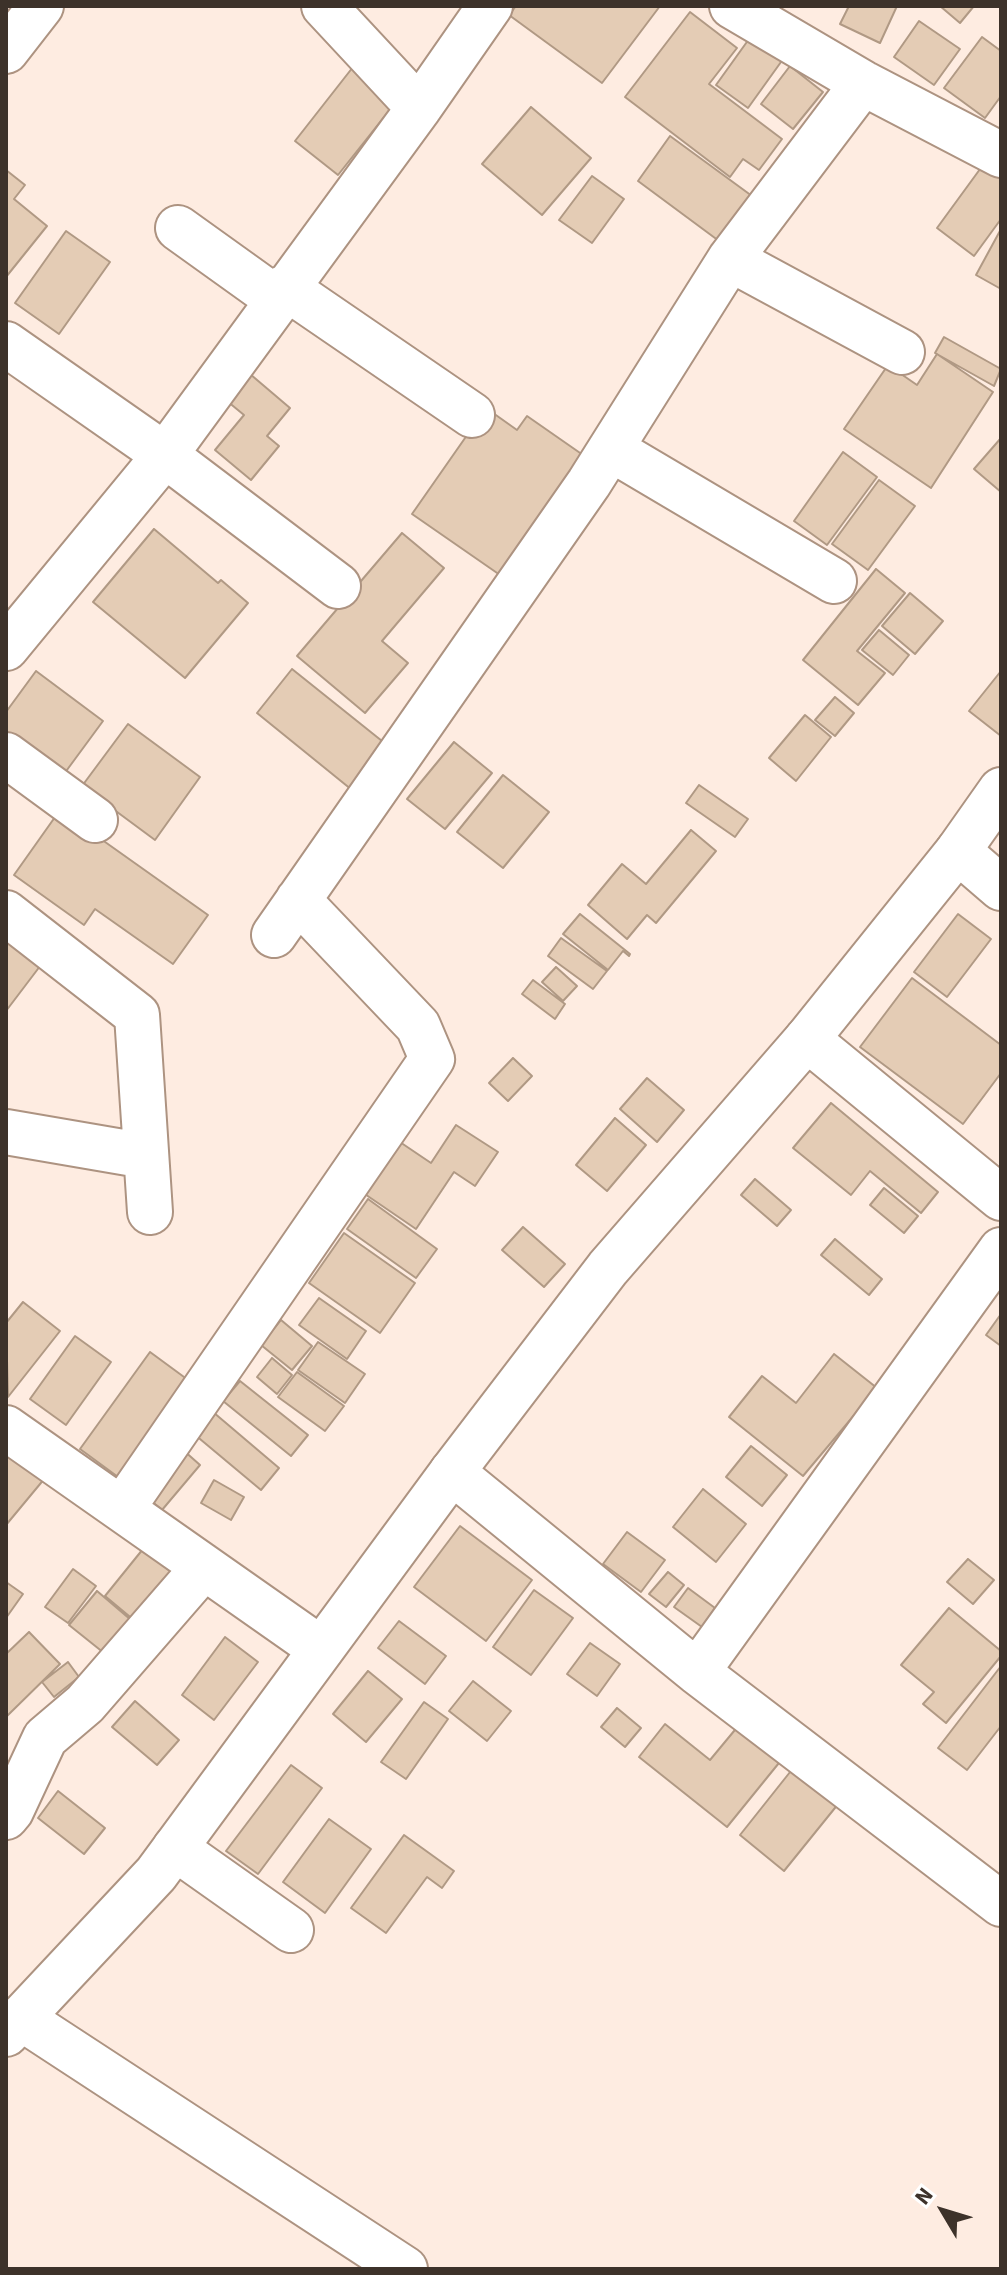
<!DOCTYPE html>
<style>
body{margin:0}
#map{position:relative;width:1007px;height:2275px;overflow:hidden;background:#feece1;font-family:"Source Sans 3",sans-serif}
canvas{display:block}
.frame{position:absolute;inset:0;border:8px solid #3d322a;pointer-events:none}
.north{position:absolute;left:903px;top:2171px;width:80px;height:80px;-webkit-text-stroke:6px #fff;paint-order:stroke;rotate:308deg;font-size:22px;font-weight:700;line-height:32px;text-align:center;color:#3d322a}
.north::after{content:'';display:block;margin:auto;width:28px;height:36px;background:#3d322a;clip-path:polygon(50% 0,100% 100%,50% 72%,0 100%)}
</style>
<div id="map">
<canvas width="1007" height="2275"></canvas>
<div class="frame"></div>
<div class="north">N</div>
</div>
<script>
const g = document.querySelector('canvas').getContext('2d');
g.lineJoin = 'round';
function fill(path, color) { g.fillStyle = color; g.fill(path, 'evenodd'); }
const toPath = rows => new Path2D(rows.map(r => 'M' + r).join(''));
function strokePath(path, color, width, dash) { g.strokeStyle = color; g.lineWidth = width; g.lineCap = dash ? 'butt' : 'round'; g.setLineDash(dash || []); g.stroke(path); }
const building = toPath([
 [516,6,660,6,602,83,509,15,516,6],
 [849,6,897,6,880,43,840,24,849,6],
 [940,6,974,6,960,23,940,6],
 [690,12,737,48,709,84,782,139,759,170,743,159,730,177,625,97,690,12],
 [919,21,960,49,934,85,894,57,919,21],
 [754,32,786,55,748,108,716,85,754,32],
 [982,37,1001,51,1001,96,985,118,944,88,982,37],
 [790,66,823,92,793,129,761,104,790,66],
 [353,67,396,102,338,175,295,141,353,67],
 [531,107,591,158,542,215,482,164,531,107],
 [670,136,752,196,719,241,638,181,670,136],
 [983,165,1001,178,1001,219,974,256,937,228,983,165],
 [6,170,25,185,14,199,47,226,6,277,6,170],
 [592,176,624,199,592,243,559,220,592,176],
 [1001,229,1001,289,976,275,1001,229],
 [66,231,110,262,59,334,15,303,66,231],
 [944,337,1001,369,994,386,935,353,944,337],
 [937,354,993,392,931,488,844,429,888,365,917,385,937,354],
 [250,374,290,408,267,436,279,446,251,480,215,450,244,415,227,401,250,374],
 [486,408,517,430,527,416,583,455,500,575,412,514,486,408],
 [1001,438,1001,492,974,469,1001,438],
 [843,452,877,477,827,545,794,521,843,452],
 [879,480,915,506,868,570,832,544,879,480],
 [154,529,218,583,221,580,248,603,185,678,93,602,154,529],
 [402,533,444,568,382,641,408,663,365,713,297,656,402,533],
 [876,569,905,593,857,651,885,673,858,705,803,660,876,569],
 [910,593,943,621,915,654,882,626,910,593],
 [879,630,909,655,893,675,862,650,879,630],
 [292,669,387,745,352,790,257,713,292,669],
 [36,671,103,721,64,774,6,731,6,712,36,671],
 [1001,671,1001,736,969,711,1001,671],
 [835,697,854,713,835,736,815,720,835,697],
 [805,715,831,737,796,781,769,758,805,715],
 [128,724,200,777,155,840,82,786,128,724],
 [454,742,492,773,445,829,407,799,454,742],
 [503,775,549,812,503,868,457,832,503,775],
 [699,785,748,819,735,837,686,803,699,785],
 [60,810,208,915,173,964,95,909,84,925,14,875,60,810],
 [691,830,716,851,656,923,647,915,627,939,588,905,622,864,646,884,691,830],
 [580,914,630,954,629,956,623,951,608,970,563,934,580,914],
 [958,914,991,939,947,997,914,972,958,914],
 [6,920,50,953,6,1011,6,920],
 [561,938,607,971,593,989,548,956,561,938],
 [556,967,577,986,563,1001,542,982,556,967],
 [912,978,1001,1045,1001,1073,963,1124,860,1047,912,978],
 [533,980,565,1004,555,1019,522,994,533,980],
 [513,1058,532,1076,508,1101,489,1083,513,1058],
 [647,1078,684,1110,657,1142,620,1109,647,1078],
 [831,1103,938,1192,921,1213,870,1171,851,1195,793,1148,831,1103],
 [615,1118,646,1145,607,1191,576,1165,615,1118],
 [456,1125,498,1152,475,1186,454,1172,416,1229,356,1188,391,1136,431,1163,456,1125],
 [755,1179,791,1210,777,1226,741,1195,755,1179],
 [884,1188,918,1216,904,1233,870,1205,884,1188],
 [368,1199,437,1249,416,1278,347,1229,368,1199],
 [523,1227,565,1264,544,1287,502,1250,523,1227],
 [344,1233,415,1283,380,1333,309,1283,344,1233],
 [835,1239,882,1279,869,1295,821,1255,835,1239],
 [319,1298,366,1331,347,1359,299,1325,319,1298],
 [23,1302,60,1331,8,1397,6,1323,23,1302],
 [1001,1314,1001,1346,986,1335,1001,1314],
 [281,1320,312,1346,292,1370,261,1345,281,1320],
 [75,1336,111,1362,66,1425,30,1399,75,1336],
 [318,1342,365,1374,345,1403,298,1370,318,1342],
 [150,1352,199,1388,129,1485,80,1449,150,1352],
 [834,1354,877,1388,803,1476,729,1417,762,1376,796,1403,834,1354],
 [272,1358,292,1375,277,1394,257,1377,272,1358],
 [297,1372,344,1406,325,1431,278,1397,297,1372],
 [240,1381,308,1435,291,1456,223,1401,240,1381],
 [213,1412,279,1468,261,1490,194,1434,213,1412],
 [6,1437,50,1472,6,1525,6,1437],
 [751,1446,787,1475,762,1506,726,1477,751,1446],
 [182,1449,200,1465,162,1510,143,1494,182,1449],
 [214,1480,244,1497,231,1520,201,1503,214,1480],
 [703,1489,746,1524,716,1562,673,1527,703,1489],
 [460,1526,532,1580,486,1641,414,1587,460,1526],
 [627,1532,665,1560,641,1592,603,1564,627,1532],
 [143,1549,180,1579,141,1626,105,1596,143,1549],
 [968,1559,994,1580,973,1604,947,1582,968,1559],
 [73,1569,96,1586,68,1623,45,1607,73,1569],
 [668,1572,684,1585,666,1607,649,1594,668,1572],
 [6,1582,23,1594,6,1618,6,1582],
 [688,1588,715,1608,702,1627,674,1607,688,1588],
 [534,1590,573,1618,531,1675,493,1647,534,1590],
 [97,1591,131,1620,104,1653,69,1625,97,1591],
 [949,1608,1001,1651,1001,1656,946,1723,923,1704,934,1692,901,1665,949,1608],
 [399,1621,446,1656,425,1684,378,1648,399,1621],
 [29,1632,60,1664,6,1717,6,1654,29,1632],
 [225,1637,258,1662,214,1720,182,1695,225,1637],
 [590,1643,620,1664,597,1696,567,1674,590,1643],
 [68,1662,79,1677,54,1697,42,1682,68,1662],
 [1001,1666,1001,1726,967,1770,938,1748,1001,1666],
 [368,1671,402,1699,366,1742,333,1714,368,1671],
 [473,1681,511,1711,487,1741,449,1711,473,1681],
 [135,1701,179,1740,157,1765,112,1727,135,1701],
 [424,1702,448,1719,406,1779,381,1762,424,1702],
 [617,1708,641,1728,625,1747,601,1727,617,1708],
 [744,1719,787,1753,727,1827,639,1757,665,1724,710,1760,744,1719],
 [798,1762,843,1798,784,1871,740,1835,798,1762],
 [291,1765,322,1788,258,1874,226,1851,291,1765],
 [58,1791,105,1828,84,1854,38,1818,58,1791],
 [329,1819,371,1849,325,1913,283,1882,329,1819],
 [404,1835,454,1871,442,1888,427,1877,386,1933,351,1908,404,1835]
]);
fill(building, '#e4ccb5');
strokePath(building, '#b09984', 2);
const minor = toPath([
 [324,6,419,108],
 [732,6,863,83,1001,155],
 [6,51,41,6],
 [178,228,277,299],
 [730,259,902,352],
 [285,287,472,415],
 [6,344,165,455,338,586],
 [611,449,834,581],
 [6,648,165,455,419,108,490,6],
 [6,755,95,820],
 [958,851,1001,888],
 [6,913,137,1015,150,1212],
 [274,935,589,483,730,259,863,83],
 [807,1039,1001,1198],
 [6,1132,146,1156],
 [6,1428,321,1649],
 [452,1472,697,1672,1001,1250],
 [122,1509,432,1059,418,1026,298,900],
 [697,1672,1001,1904],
 [6,1817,11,1811,45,1738,85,1704,204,1567],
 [175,1848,291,1930],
 [21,2018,405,2269]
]);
const major = toPath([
 [6,2034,156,1874,452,1472,608,1268,807,1039,958,851,1001,790]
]);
strokePath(minor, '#ad9381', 48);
strokePath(major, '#ad9381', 48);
strokePath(minor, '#fff', 44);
strokePath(major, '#fff', 44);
</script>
